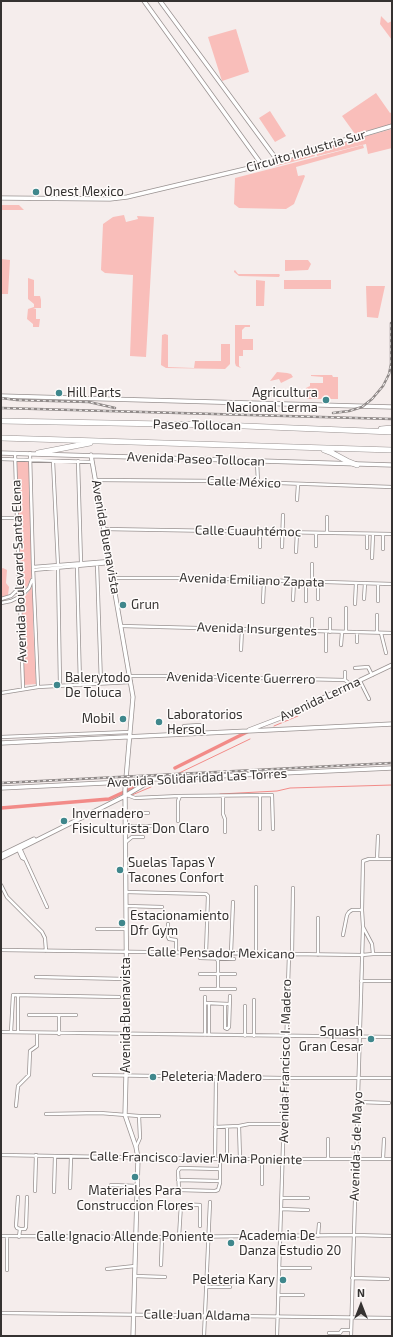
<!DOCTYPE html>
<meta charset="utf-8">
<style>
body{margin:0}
#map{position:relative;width:393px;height:1337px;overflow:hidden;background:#f5edec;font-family:"Exo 2",sans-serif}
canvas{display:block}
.frame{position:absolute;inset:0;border:2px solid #353231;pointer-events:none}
.north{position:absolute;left:341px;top:1285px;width:40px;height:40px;-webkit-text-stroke:3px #fffcfb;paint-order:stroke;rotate:0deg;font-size:11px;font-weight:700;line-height:16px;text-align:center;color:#353231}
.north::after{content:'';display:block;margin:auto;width:14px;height:18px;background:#353231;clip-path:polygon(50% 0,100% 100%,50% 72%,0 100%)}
</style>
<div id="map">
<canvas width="393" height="1337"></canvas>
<div class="frame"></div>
<div class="north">N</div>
</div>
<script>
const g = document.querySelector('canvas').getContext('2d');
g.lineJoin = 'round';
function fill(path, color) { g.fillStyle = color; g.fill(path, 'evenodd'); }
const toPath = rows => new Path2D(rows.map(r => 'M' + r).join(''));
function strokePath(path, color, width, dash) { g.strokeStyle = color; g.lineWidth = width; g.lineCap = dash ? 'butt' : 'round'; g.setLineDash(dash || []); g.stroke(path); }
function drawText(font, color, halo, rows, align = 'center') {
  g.font = font + ' "Exo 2",sans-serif'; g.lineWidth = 3; g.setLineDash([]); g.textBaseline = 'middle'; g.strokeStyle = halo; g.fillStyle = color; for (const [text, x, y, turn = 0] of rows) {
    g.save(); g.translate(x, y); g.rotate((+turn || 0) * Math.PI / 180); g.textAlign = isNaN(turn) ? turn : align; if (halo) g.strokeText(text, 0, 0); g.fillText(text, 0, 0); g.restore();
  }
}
fill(toPath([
 [381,16,388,23,392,21,392,40,380,24],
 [236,29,249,72,222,81,208,37],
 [376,93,390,113,392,112,392,124,355,134,342,116],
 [270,111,286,136,275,142,259,118],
 [392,129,392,148,368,154,366,144,317,156,316,150],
 [363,145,364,148,296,167,298,176,304,175,305,176,294,204,286,209,239,208,234,204,235,178],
 [313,151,315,156,273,167,283,163,284,159],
 [1,205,19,205,24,210,1,210],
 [124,215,126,222,138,219,137,216,154,217,146,357,130,356,133,275,105,273,101,270,103,224,113,217],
 [1,259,10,260,8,294,1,294],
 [285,260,308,260,311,264,308,270,285,271],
 [235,270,238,274,279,274,280,275,279,277,239,276,234,272,234,271],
 [28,278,34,280,34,296,40,296,41,300,41,308,33,308,36,309,36,319,40,319,39,327,33,327,33,324,27,319,28,309,34,307,34,304,28,299],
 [256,280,265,281,264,306,256,306],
 [284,280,331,280,331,289,284,289],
 [366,286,385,286,378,318,367,317],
 [235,325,250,325,250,327,245,327,242,330,242,339,253,339,253,350,243,350,243,356,239,356,239,366,241,368,236,366,235,363],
 [165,334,168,335,168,367,194,368,195,361,221,361,221,344,230,344,230,364,225,369,166,368,161,365,162,335],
 [277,372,287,373,291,374,293,377,281,383,279,379,270,381],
 [311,375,332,375,333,377,338,377,338,399,307,399,306,388,310,386,310,383,323,383,323,377,311,376],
 [17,461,29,461,32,576,28,586,20,591],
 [3,568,7,570,6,583,9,587,8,595,1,598,1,569],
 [33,585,33,621,36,684,24,685,20,600,27,594]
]), '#f9beba');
strokePath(toPath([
 [274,726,298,716],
 [173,776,250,739],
 [220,794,277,791,290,788,392,785],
 [132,795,151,787]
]), '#f28b88', 1);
strokePath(toPath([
 [175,768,249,731],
 [1,808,109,799,137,786]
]), '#f28b88', 3.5);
const street = toPath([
 [15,453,19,584,18,589,20,601,23,688],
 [30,453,33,567,38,687],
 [1,459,92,462],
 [53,461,58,565],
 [78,461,81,563],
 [257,461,258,483],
 [95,480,222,481,392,487],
 [297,500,298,484],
 [1,518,17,518],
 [104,529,392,534],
 [327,533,327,517],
 [383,534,383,549],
 [316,546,316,533],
 [260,547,260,532],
 [282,547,283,515],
 [367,548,367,534],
 [296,552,297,532],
 [372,558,373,534],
 [97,564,101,684],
 [77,566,80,685],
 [33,567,109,561],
 [58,568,60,686],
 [33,570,110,563],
 [113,578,192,578,392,584],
 [312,582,312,564],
 [318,582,318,599],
 [1,599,11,596,18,589],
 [364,599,365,583],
 [293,600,294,581],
 [306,601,306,582],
 [378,601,378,584],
 [263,602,264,581],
 [1,603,11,601,21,596,29,588,32,580],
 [355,604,356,583],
 [330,619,330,632],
 [121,626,392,633],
 [312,631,312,619],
 [346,632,346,608],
 [377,633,377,615],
 [381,633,386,653],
 [357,642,357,632],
 [341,645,342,632],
 [241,650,242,629],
 [326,651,326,631],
 [355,668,368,667,372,675],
 [130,676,170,676,345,680,351,685],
 [345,680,345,672],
 [360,681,369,699],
 [1,693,38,687,131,682],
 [184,726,200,725,202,727,196,734],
 [1,737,130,732],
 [127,795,135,798,180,796],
 [260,795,260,829],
 [223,796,223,814,225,819,225,832],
 [125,813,148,813],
 [178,821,178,801,180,796,272,795,273,829],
 [125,826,153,826],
 [126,842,132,837,143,837],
 [20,848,47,907],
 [18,849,22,858,24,859],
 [377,859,378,836],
 [1,885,7,897,42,932,45,938,46,951],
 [256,887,256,954],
 [126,892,206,894,208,896,206,953],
 [126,906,162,907],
 [362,910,363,927,372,944,373,954],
 [318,918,318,955],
 [168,924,168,937,169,939,176,940,176,952],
 [97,929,125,929],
 [343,935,347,915,349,912,352,910,362,910,363,861,369,859,392,859],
 [1,950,362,955,373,954,392,954],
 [216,953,216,958,218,961,218,989],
 [231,953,233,902],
 [292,954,293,888],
 [200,958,234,959],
 [200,974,235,974],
 [36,977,126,979],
 [361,981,392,981],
 [201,989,235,989],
 [254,1000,254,1036],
 [205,1003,229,1004],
 [225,1004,225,1028,227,1029,229,1027,230,996],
 [29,1015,76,1015],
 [1,1032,392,1037],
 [11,1032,13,995,119,997],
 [18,1032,18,995],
 [59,1034,59,1015],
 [205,1035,205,997],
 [209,1035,209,1004],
 [245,1036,245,1006],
 [94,1075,284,1078,392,1078],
 [358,1102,389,1103],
 [16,1106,18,1086,29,1075,30,1051,37,1046,37,1033],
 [46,1114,100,1113,139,1116,140,1138,136,1147],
 [139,1116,159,1116],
 [239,1126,249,1124,284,1124],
 [215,1127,239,1126,240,1159],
 [1,1155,220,1159,392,1159],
 [215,1159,216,1077],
 [220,1159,220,1183,218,1190,215,1191,179,1190,178,1171,180,1168,220,1169],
 [227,1159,227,1127],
 [328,1159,328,1139],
 [383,1159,384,1139],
 [178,1180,220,1181],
 [262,1184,262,1159],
 [111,1185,138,1186],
 [70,1188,71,1156],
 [35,1191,36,1155],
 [54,1192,55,1156],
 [18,1197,16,1226,17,1228,20,1229,25,1229,26,1227,27,1197],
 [282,1198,308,1198],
 [281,1209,308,1210],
 [1,1236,162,1237,354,1235,392,1236],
 [318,1236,319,1224],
 [19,1237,20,1229],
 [179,1237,181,1204,200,1205,200,1226],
 [161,1265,162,1237],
 [279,1268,310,1268],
 [107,1269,135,1266],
 [7,1270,7,1237],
 [135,1276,165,1277],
 [352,1278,388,1279],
 [206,1287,230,1287],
 [279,1295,303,1295],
 [1,1313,392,1318],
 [329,1333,340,1333,342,1330,351,1330],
 [204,1336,210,1202],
 [277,1336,289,954],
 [351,1336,363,927]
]);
const secondary = toPath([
 [144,1,262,165],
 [160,1,277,160],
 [1,198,110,199,127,197,262,165,271,164,277,160,392,126],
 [1,396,392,407],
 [1,453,392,465],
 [91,455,133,697,125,790,127,1034,125,1115,136,1147,138,1158,133,1336],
 [249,730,283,717,392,665],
 [1,743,392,724],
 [1,788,125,782,154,779,392,768],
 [1,855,34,839],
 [1,858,125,796,153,779]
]);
const highway = toPath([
 [1,421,220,425,392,432],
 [381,429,392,428],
 [1,438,392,450],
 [324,450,332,453,347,461,357,465],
 [38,453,90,443]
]);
strokePath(street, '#999291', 4);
strokePath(secondary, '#999291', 5);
strokePath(highway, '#999291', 6);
strokePath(street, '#fff', 2.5);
strokePath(secondary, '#fff', 3.5);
strokePath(highway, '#fff', 5);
const rail = toPath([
 [1,398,17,400,89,402,115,408],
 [1,408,392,419],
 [333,413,349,411,362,407,372,399,383,386,389,374,391,364,391,323],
 [1,783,392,763]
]);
strokePath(rail, '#8f8988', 2.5);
strokePath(rail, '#fffcfb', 1, [3]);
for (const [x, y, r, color] of [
 [36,192,4,"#3f878c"],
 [59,393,4,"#3f878c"],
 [326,400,4,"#3f878c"],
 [123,605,4,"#3f878c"],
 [57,685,4,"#3f878c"],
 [123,719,4,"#3f878c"],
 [159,722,4,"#3f878c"],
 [64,821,4,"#3f878c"],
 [120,870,4,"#3f878c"],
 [122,923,4,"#3f878c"],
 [371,1039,4,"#3f878c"],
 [153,1077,4,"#3f878c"],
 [135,1177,4,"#3f878c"],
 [231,1243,4,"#3f878c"],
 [283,1280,4,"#3f878c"]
]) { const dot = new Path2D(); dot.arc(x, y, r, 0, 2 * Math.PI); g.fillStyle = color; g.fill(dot); strokePath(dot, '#fffcfb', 1.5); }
drawText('13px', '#353231', '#fffcfb', [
 ["Circuito Industria Sur",306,151,-16],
 ["Paseo Tollocan",197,425,1],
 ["Avenida Paseo Tollocan",196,459,2],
 ["Calle México",244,482,2],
 ["Calle Cuauhtémoc",248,531,1],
 ["Avenida Buenavista",106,537,80],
 ["Avenida Boulevard Santa Elena",19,571,-92],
 ["Avenida Emiliano Zapata",252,580,2],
 ["Avenida Insurgentes",257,629,2],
 ["Avenida Vicente Guerrero",241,678,1],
 ["Avenida Lerma",320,699,-25],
 ["Avenida Solidaridad Las Torres",197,778,-3],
 ["Calle Pensador Mexicano",221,953,1],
 ["Avenida Buenavista",126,1015,-90],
 ["Avenida Francisco I. Madero",285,1061,-89],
 ["Avenida 5 de Mayo",356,1146,-88],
 ["Calle Francisco Javier Mina Poniente",196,1158,1],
 ["Calle Ignacio Allende Poniente",125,1237],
 ["Calle Juan Aldama",197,1315,1]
]);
drawText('13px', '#353231', '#fffcfb', [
 ["Onest Mexico",44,192],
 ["Hill Parts",67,393],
 ["Agricultura",318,393,"right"],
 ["Nacional Lerma",318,408,"right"],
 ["Grun",131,605],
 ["Balerytodo",65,678],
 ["De Toluca",65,693],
 ["Laboratorios",167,715],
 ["Hersol",167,730],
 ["Mobil",115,719,"right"],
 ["Invernadero",72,814],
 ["Fisiculturista Don Claro",72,829],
 ["Suelas Tapas Y",128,863],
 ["Tacones Confort",128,878],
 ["Estacionamiento",130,916],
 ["Dfr Gym",130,931],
 ["Squash",363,1032,"right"],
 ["Gran Cesar",363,1047,"right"],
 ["Peleteria Madero",161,1077],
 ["Materiales Para",135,1191,"center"],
 ["Construccion Flores",135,1206,"center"],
 ["Academia De",239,1236],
 ["Danza Estudio 20",239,1251],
 ["Peleteria Kary",275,1280,"right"]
], 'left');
</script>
